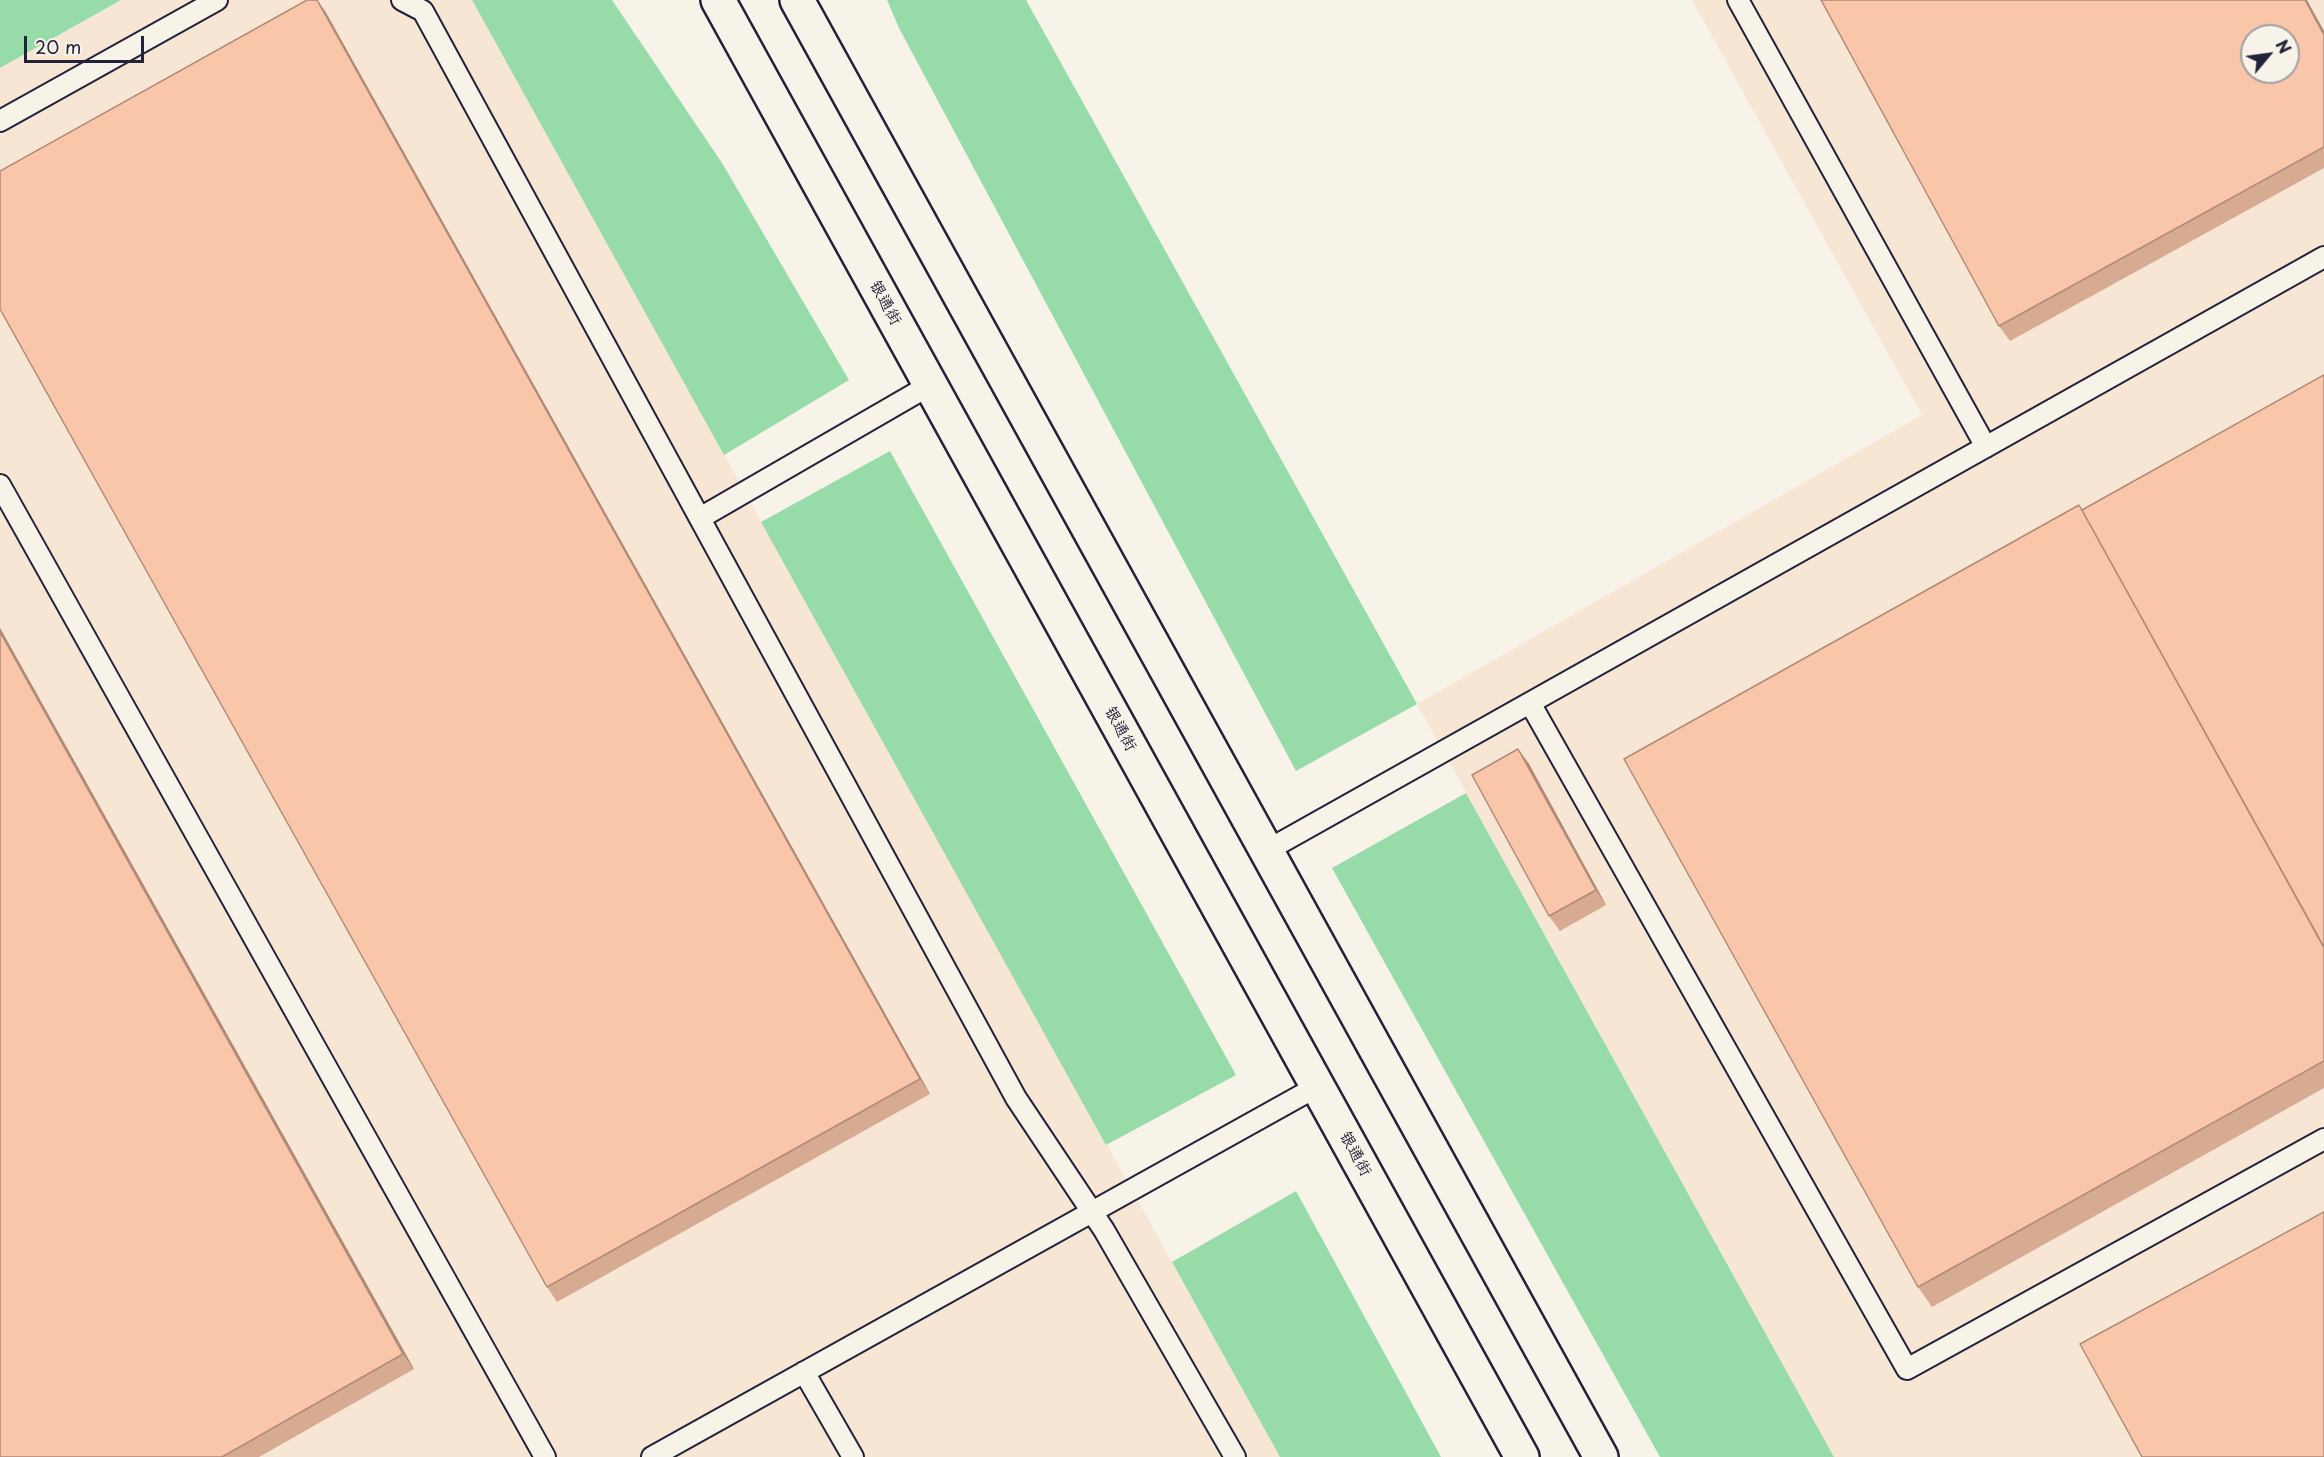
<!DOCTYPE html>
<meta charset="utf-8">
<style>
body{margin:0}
#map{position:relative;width:2324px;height:1457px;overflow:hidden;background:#f7f3e8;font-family:"Playpen Sans",sans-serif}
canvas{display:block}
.north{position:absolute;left:2240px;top:24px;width:60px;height:60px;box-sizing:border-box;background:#f7f3e8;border:2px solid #a29fa3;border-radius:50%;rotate:61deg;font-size:16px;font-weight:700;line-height:24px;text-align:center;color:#22223b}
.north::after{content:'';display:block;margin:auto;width:21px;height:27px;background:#22223b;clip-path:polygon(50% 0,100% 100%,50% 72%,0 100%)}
.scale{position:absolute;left:24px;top:36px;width:120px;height:27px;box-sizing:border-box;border:3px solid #22223b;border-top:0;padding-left:8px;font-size:18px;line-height:21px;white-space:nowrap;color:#22223b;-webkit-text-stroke:4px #f7f3e8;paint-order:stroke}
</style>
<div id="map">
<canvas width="2324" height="1457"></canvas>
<div class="north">N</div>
<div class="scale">20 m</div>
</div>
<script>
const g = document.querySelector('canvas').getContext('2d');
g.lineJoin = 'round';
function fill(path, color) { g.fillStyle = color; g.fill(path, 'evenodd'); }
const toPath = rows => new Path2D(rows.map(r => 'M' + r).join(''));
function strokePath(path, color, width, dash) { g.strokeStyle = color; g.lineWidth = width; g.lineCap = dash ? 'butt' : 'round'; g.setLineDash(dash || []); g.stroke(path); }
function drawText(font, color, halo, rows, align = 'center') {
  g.font = font + ' "Playpen Sans","LXGW WenKai TC",sans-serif'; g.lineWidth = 5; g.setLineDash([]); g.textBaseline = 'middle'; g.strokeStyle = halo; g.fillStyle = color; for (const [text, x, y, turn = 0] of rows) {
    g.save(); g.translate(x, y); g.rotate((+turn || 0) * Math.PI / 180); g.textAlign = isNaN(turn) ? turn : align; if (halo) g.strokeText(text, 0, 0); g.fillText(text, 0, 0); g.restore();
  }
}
fill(toPath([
 [121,0,472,0,1280,1457,0,1457,0,68],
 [1692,0,2324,0,2324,1457,1834,1457,1417,704,1922,415],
 [2252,36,2288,36,2288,72,2252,72]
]), '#f8e6d5');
fill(toPath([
 [0,0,121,0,0,68],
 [472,0,612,0,722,163,849,380,724,455],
 [887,0,1026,0,1417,704,1296,771,899,28],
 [890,451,1236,1075,1106,1145,761,522],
 [1466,793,1834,1457,1660,1457,1332,868],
 [1296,1191,1441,1457,1280,1457,1172,1262]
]), '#97dba8');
const service = toPath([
 [402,0,423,11,1016,1098,1104,1230,1235,1457],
 [1738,0,1986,447],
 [0,121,217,0],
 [0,485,545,1457],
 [700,518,930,385],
 [1530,703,1907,1369,2324,1139],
 [1266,851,2324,257],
 [804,1372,853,1457],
 [652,1457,1318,1086]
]);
const tertiary = toPath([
 [718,0,1522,1457],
 [797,0,1601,1457]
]);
strokePath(service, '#22223b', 24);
strokePath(tertiary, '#22223b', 38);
strokePath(service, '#f7f3e8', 20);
strokePath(tertiary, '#f7f3e8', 33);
fill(toPath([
 [325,11,930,1094,557,1302,547,1287],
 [2324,31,2324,168,2010,341,1999,326],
 [2324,375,2324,1088,1932,1307,1918,1287,2082,510],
 [0,628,414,1369,259,1457,0,1457],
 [1518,749,1529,764,1606,905,1560,931,1549,916]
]), '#d7aa92');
fill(toPath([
 [317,0,325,11,930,1094,920,1079],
 [2305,0,2307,0,2324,31,2324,35],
 [0,628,414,1369,403,1354,0,632],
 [1518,749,1529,764,1606,905,1596,890]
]), '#af8b77');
const building = toPath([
 [307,0,317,0,920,1079,547,1287,0,309,0,171,307,0],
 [1821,0,2305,0,2324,35,2324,147,1999,326,1821,0],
 [2252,36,2288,36,2288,72,2252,72,2252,36],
 [2324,375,2324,947,2082,510,2324,375],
 [2079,505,2324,948,2324,1061,1918,1287,1624,759,2079,505],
 [0,632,403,1354,222,1457,0,1457,0,632],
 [1518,749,1596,890,1549,916,1472,775,1518,749],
 [2324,1212,2324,1457,2142,1457,2080,1344,2324,1212]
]);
fill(building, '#fac6aa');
strokePath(building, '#af8b77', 1.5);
drawText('16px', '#22223b', '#f7f3e8', [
 ["银通街",885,303,61],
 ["银通街",1120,729,61],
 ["银通街",1355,1154,61]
]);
</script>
